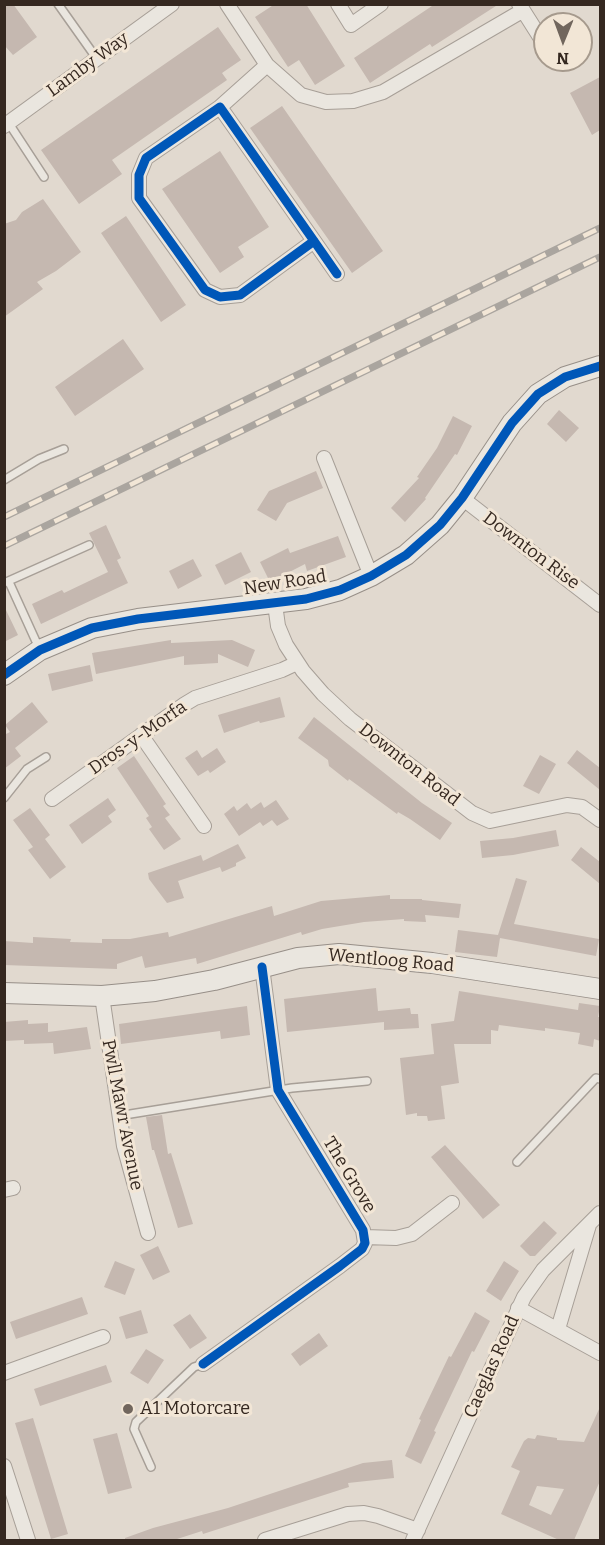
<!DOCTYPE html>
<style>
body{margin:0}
#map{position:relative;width:605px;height:1545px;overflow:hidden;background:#e1d9cf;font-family:Bitter,serif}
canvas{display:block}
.frame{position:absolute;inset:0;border:6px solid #352820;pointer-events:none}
.north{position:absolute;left:533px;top:12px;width:60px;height:60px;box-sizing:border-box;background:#f2e6d6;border:2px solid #a69a8d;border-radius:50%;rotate:181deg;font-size:16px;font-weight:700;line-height:24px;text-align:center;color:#352820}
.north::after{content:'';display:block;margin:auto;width:21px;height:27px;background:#71665d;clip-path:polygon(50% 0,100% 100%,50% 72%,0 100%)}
</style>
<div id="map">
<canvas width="605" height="1545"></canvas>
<div class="frame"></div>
<div class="north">N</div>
</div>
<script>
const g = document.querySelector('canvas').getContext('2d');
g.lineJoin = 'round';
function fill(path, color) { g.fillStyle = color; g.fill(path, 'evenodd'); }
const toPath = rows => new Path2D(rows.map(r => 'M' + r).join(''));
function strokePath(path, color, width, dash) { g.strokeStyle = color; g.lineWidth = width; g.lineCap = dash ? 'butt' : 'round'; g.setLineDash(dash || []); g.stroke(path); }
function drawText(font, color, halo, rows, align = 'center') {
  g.font = font + ' Bitter,serif'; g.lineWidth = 6; g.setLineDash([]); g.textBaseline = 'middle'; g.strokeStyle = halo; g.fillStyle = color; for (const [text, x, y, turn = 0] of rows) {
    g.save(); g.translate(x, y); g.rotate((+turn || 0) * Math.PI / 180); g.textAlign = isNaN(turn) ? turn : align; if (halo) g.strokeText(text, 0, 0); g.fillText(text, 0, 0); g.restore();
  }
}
fill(toPath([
 [4,4,13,4,37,37,13,55,4,45],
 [275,4,306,4,345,66,315,85,299,60,288,67,255,17],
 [435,4,499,4,432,47,430,44,370,83,354,58],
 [218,27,241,60,222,73,227,80,112,160,122,174,79,204,41,150],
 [600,77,600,130,592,135,570,93],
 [282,106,383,251,352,273,250,128],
 [220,151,269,227,238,247,244,257,220,273,162,189],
 [43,199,81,252,56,271,37,282,43,289,4,317,4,224,16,220,22,212],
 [126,216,186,305,161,322,101,233],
 [123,339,144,369,75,416,55,387],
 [559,410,579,428,566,442,547,424],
 [453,416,472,426,457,455,455,454,425,498,426,499,405,522,391,508,419,478,417,477,437,448],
 [316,471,323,488,287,503,276,521,257,510,269,491],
 [106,525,121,558,117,560,128,583,41,624,32,604,62,590,64,593,108,572,89,533],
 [338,536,346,557,307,571,305,564,270,582,260,562,288,548,290,553],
 [241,552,251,572,225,585,215,565],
 [193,559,202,576,178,589,169,571],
 [4,606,18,635,4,642],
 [171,640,171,643,232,640,255,650,248,667,218,654,218,663,184,665,184,656,96,674,92,653],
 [90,665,93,681,52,691,48,674],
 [280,697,285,717,260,723,259,721,224,733,218,715],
 [32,702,48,722,15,748,21,756,4,769,4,735,10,732,5,725],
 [314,717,422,803,452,823,440,840,410,819,398,812,397,814,349,779,348,781,329,766,328,760,298,738],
 [217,748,226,762,210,773,208,770,198,776,185,758,197,750,202,758],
 [577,750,600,768,600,790,567,763],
 [540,755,556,764,539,794,523,786],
 [134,756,166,804,163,806,170,815,165,818,181,839,164,850,149,829,152,827,146,818,149,816,117,768],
 [108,798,116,810,108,816,112,822,82,844,69,825],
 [276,800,289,819,277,826,272,820,263,826,260,822,239,836,224,814,234,806,237,811,247,803,251,809,261,802,264,808],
 [30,808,50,835,45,839,66,867,50,879,28,850,33,847,13,820],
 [556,830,559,846,513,855,482,858,480,841,513,838],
 [238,844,246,858,236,863,236,866,222,872,220,867,178,881,184,898,167,903,149,879,148,873,201,855,203,861],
 [581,847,600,862,600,884,571,860],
 [516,878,527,881,514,924,599,939,596,956,500,938,497,957,455,952,458,930,498,935],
 [390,895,390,899,422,899,422,900,461,904,459,918,425,915,426,922,404,921,404,919,364,922,322,929,302,935,301,932,197,964,196,958,145,968,142,956,117,964,117,969,4,965,4,941,33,943,33,937,71,939,70,942,102,943,102,939,130,939,168,932,169,937,272,906,274,916,321,901],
 [376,988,378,1011,410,1008,411,1014,418,1014,419,1028,384,1030,384,1022,287,1032,284,999],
 [459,991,578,1010,579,1003,600,1006,598,1017,600,1017,600,1041,594,1039,593,1047,578,1044,580,1033,545,1028,545,1031,499,1025,498,1031,491,1030,491,1044,454,1044,459,1083,441,1086,445,1119,428,1121,427,1116,417,1116,417,1113,406,1115,400,1058,434,1054,431,1024,454,1021],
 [247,1006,250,1035,221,1039,220,1031,121,1044,119,1024],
 [28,1020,28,1024,48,1023,48,1032,87,1027,91,1049,54,1054,53,1043,24,1044,24,1040,4,1041,4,1022],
 [162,1115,168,1154,171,1153,193,1224,178,1228,154,1150,152,1150,146,1117],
 [445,1145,500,1205,483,1219,431,1157],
 [544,1221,557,1233,535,1256,530,1256,520,1246],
 [158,1246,170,1272,153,1280,140,1255],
 [115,1261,135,1269,125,1295,104,1287],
 [504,1261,519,1271,501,1301,486,1291],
 [82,1297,88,1314,16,1339,10,1322],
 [141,1310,148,1333,126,1339,119,1317],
 [475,1312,490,1321,474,1352,472,1351,434,1431,436,1432,421,1464,405,1456,421,1420,419,1419,449,1356,451,1357],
 [190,1314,207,1338,190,1349,173,1325],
 [319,1333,328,1346,300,1366,291,1354],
 [146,1349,164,1360,148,1384,130,1373],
 [106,1365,112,1382,40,1406,34,1389],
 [600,1407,600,1481,574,1540,559,1540,501,1514,520,1471,511,1467,524,1441,528,1438,535,1439,537,1435,557,1438,557,1440,584,1442],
 [537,1486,564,1489,551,1515,529,1505],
 [33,1418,68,1534,51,1539,15,1423],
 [117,1433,132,1488,108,1494,93,1439],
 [392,1460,394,1478,348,1483,349,1487,203,1534,202,1531,174,1540,125,1540,125,1538,153,1528,228,1508,363,1463]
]), '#c5b8b0');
const lane = toPath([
 [58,4,97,59],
 [8,122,44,177],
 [4,480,39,459,64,449],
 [9,582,39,648],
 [4,583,89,545],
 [4,798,27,769,46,757],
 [118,1116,292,1088,367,1081],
 [517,1162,596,1078,600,1079],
 [151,1467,134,1429,136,1422,194,1367,203,1364]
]);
const street = toPath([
 [227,4,267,65,301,95,326,102,353,101,383,92,522,11],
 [338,4,351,25,381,4],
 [519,4,545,45],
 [220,107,267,65],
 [4,126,172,4],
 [314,241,240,295,220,297,205,290,139,198,139,175,146,158,220,107,314,241,337,274],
 [324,458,371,576],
 [462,498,600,605],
 [275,604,278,626,286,645,303,671,323,694,350,719,472,813,490,821,567,805,582,807,600,820],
 [141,735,204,826],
 [52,799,185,704,195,698,282,670,297,663],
 [102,996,124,1146,148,1233],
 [4,1190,13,1188],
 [365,1237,396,1238,412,1234,452,1203],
 [518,1308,600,1353],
 [558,1329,589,1225],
 [203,1364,340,1266,362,1249,365,1243,363,1230,278,1090,262,967],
 [4,1373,103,1337],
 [4,1466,28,1540],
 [265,1540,348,1514,364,1513,378,1516,418,1530],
 [413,1540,524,1297,543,1270,600,1213]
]);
const secondary = toPath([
 [4,675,40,650,92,628,138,619,306,599,340,590,371,576,406,555,440,525,462,498,512,423,538,394,565,377,600,366],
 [4,993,102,996,155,991,214,980,298,958,339,954,432,963,600,989]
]);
strokePath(lane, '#a79f97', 10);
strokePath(street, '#a79f97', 16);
strokePath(secondary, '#978f88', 22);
strokePath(lane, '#eae6df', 7);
strokePath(street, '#eae6df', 14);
strokePath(secondary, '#eae6df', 20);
const rail = toPath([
 [4,517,600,228],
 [4,546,600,257]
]);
strokePath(rail, '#aaa59f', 7);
strokePath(rail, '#f2e6d6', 4.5, [14]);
strokePath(toPath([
 [314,241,240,295,220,297,205,290,139,198,139,175,146,158,220,107,314,241,337,274],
 [4,675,40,650,92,628,138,619,306,599,340,590,371,576,406,555,440,525,462,498,512,423,538,394,565,377,600,366],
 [203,1364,340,1266,362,1249,365,1243,363,1230,278,1090,262,967]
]), '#0057b8', 9);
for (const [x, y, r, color] of [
 [128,1409,6,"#71665d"]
]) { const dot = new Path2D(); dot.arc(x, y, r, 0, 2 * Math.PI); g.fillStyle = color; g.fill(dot); strokePath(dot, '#f2e6d6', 2); }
drawText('18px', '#352820', '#f2e6d6', [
 ["Lamby Way",88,65,-36],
 ["Downton Rise",531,551,37],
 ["New Road",285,583,-9],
 ["Dros-y-Morfa",138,738,-35],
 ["Downton Road",409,765,38],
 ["Wentloog Road",391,961,5],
 ["Pwll Mawr Avenue",122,1115,79],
 ["The Grove",349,1175,59],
 ["Caeglas Road",492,1367,-66]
]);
drawText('18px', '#352820', '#f2e6d6', [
 ["A1 Motorcare",140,1409]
], 'left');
</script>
